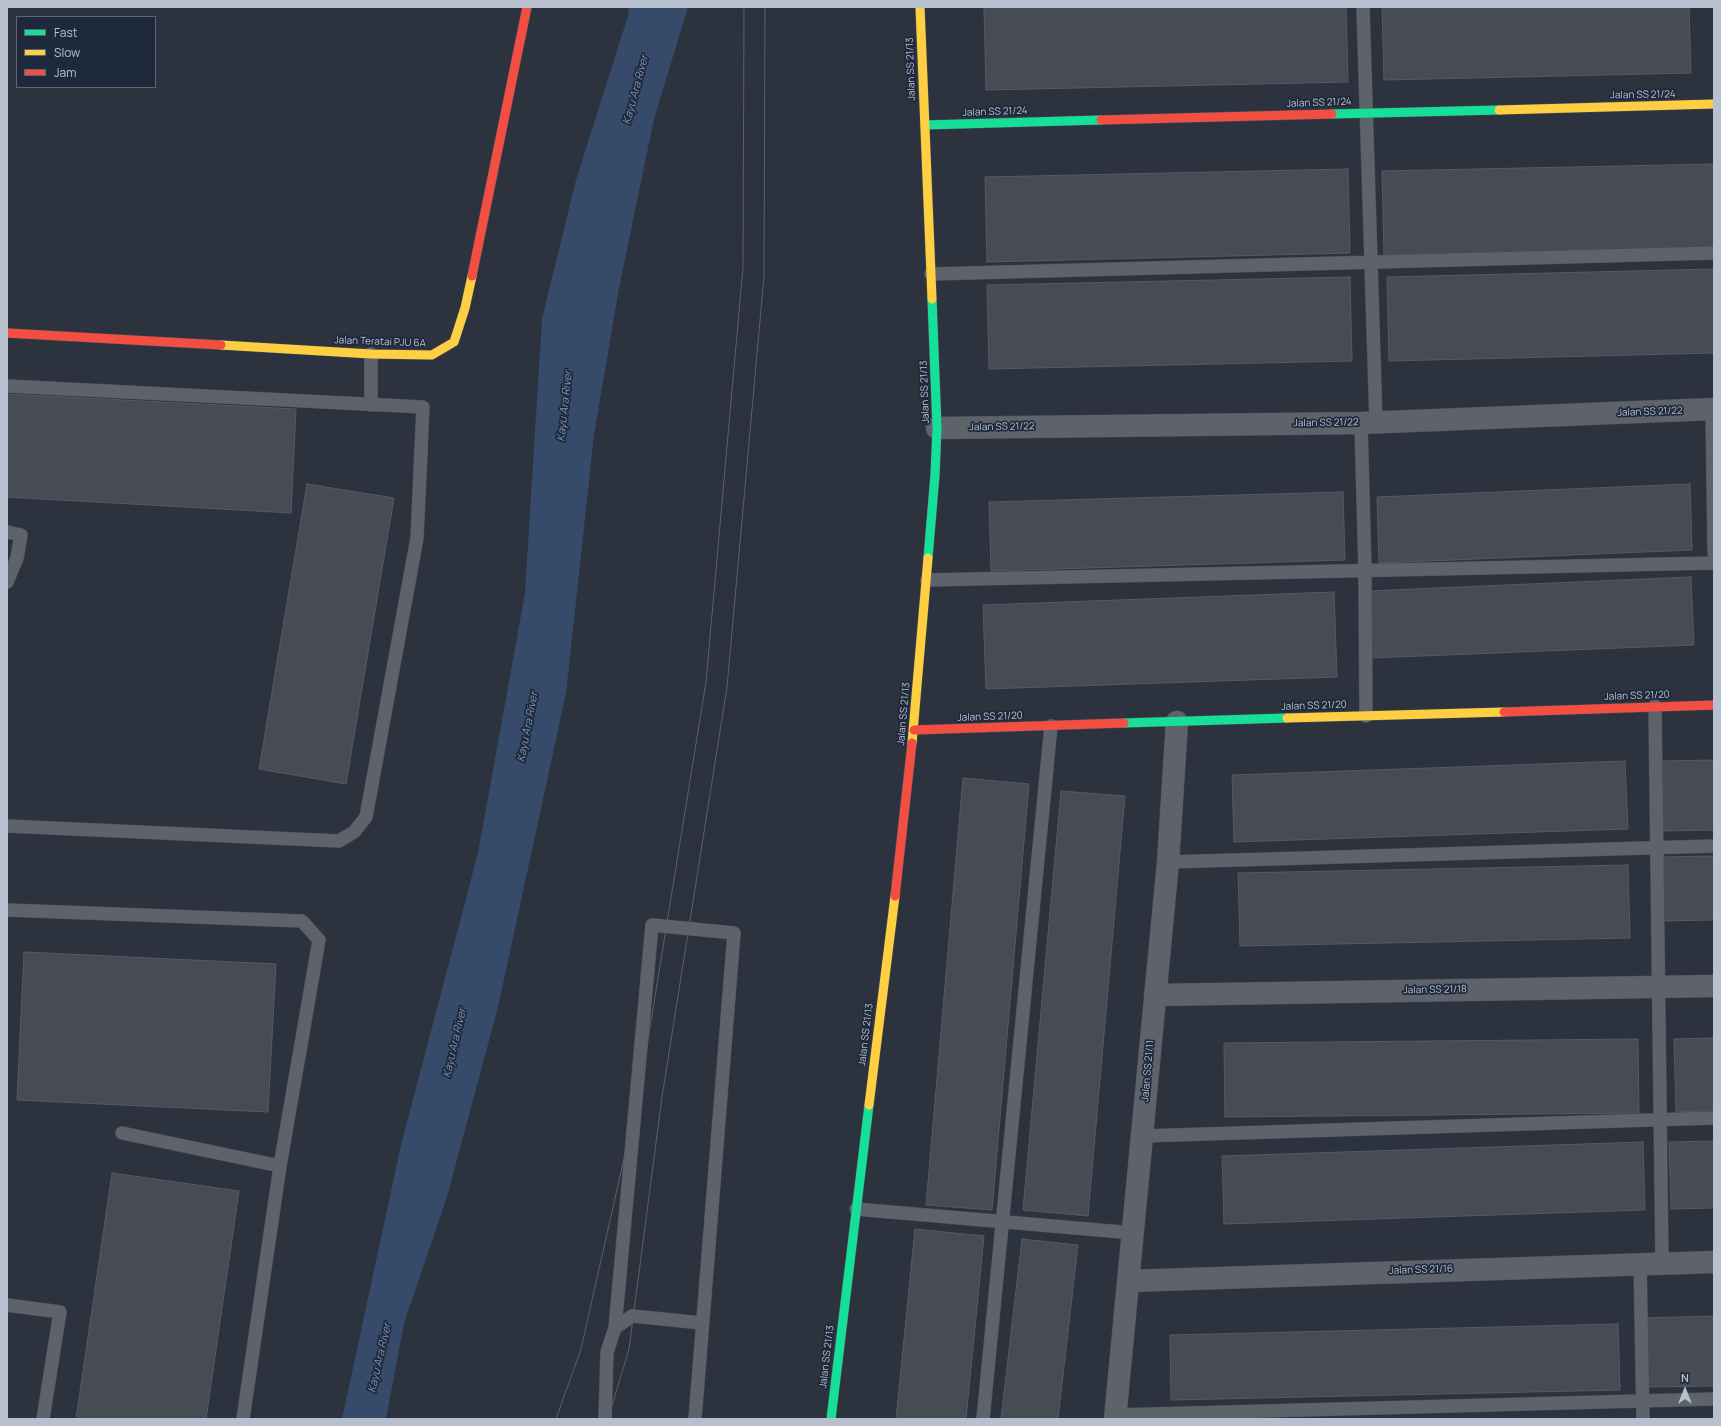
<!DOCTYPE html>
<style>
body{margin:0}
#map{position:relative;width:1721px;height:1426px;overflow:hidden;background:#2d333e;font-family:Manrope,sans-serif}
canvas{display:block}
.frame{position:absolute;inset:0;border:8px solid #b7c0ce;pointer-events:none}
.legend{position:absolute;left:16px;top:16px;width:140px;height:72px;box-sizing:border-box;background:#1e293b;border:1px solid #5b6576;margin:0;padding:5px 7px;list-style:none;font-size:12px;color:#b7c0ce}
.legend li{display:flex;align-items:center;gap:8px;height:20px}
.legend b{width:20px;border:1px solid #5b6576}
.north{position:absolute;left:1665px;top:1370px;width:40px;height:40px;-webkit-text-stroke:3px #1e293b;paint-order:stroke;rotate:0deg;font-size:11px;font-weight:700;line-height:16px;text-align:center;color:#b7c0ce}
.north::after{content:'';display:block;margin:auto;width:14px;height:18px;background:#b7c0ce;clip-path:polygon(50% 0,100% 100%,50% 72%,0 100%)}
</style>
<div id="map">
<canvas width="1721" height="1426"></canvas>
<div class="frame"></div>
<ul class="legend">
<li><b style="height:5px;background:#16e098"></b>Fast</li>
<li><b style="height:5px;background:#ffcf43"></b>Slow</li>
<li><b style="height:5px;background:#f24e42"></b>Jam</li>
</ul>
<div class="north">N</div>
</div>
<script>
const g = document.querySelector('canvas').getContext('2d');
g.lineJoin = 'round';
function fill(path, color) { g.fillStyle = color; g.fill(path, 'evenodd'); }
const toPath = rows => new Path2D(rows.map(r => 'M' + r).join(''));
function strokePath(path, color, width, dash) { g.strokeStyle = color; g.lineWidth = width; g.lineCap = dash ? 'butt' : 'round'; g.setLineDash(dash || []); g.stroke(path); }
function drawText(font, color, halo, rows, align = 'center') {
  g.font = font + ' Manrope,sans-serif'; g.lineWidth = 3.5; g.setLineDash([]); g.textBaseline = 'middle'; g.strokeStyle = halo; g.fillStyle = color; for (const [text, x, y, turn = 0] of rows) {
    g.save(); g.translate(x, y); g.rotate((+turn || 0) * Math.PI / 180); g.textAlign = isNaN(turn) ? turn : align; if (halo) g.strokeText(text, 0, 0); g.fillText(text, 0, 0); g.restore();
  }
}
fill(toPath([
 [629,7,688,7,654,119,619,288,594,435,566,693,498,1007,447,1197,404,1323,386,1419,342,1419,401,1145,478,853,525,593,542,319,576,180,628,16]
]), '#364b6a');
const building = toPath([
 [984,7,1346,7,1348,82,986,90,984,7],
 [1382,7,1689,7,1691,73,1384,80,1382,7],
 [1714,164,1714,248,1384,255,1382,171,1714,164],
 [1348,169,1350,253,987,262,985,177,1348,169],
 [1714,269,1714,353,1389,361,1387,277,1714,269],
 [1350,277,1352,361,989,369,987,285,1350,277],
 [7,394,296,409,291,513,7,497,7,394],
 [307,484,394,498,346,784,259,769,307,484],
 [1690,484,1692,550,1379,563,1377,497,1690,484],
 [1343,492,1345,560,991,571,989,502,1343,492],
 [1691,577,1694,645,1371,658,1368,591,1691,577],
 [1334,592,1337,677,986,689,983,605,1334,592],
 [1714,760,1714,830,1663,831,1662,761,1714,760],
 [1625,761,1628,829,1234,842,1232,775,1625,761],
 [963,778,1029,784,992,1210,926,1205,963,778],
 [1061,791,1125,796,1088,1216,1023,1210,1061,791],
 [1714,856,1714,920,1662,921,1661,857,1714,856],
 [1628,865,1630,938,1240,946,1238,873,1628,865],
 [24,952,276,964,268,1112,17,1100,24,952],
 [1714,1038,1714,1111,1676,1112,1674,1039,1714,1038],
 [1638,1039,1639,1113,1225,1117,1224,1043,1638,1039],
 [1714,1141,1714,1208,1671,1209,1669,1142,1714,1141],
 [1643,1142,1645,1210,1224,1224,1222,1156,1643,1142],
 [112,1173,239,1191,206,1419,76,1419,112,1173],
 [915,1229,984,1236,966,1419,896,1419,915,1229],
 [1022,1239,1078,1245,1058,1419,1001,1419,1022,1239],
 [1714,1316,1714,1386,1644,1387,1643,1318,1714,1316],
 [1618,1324,1620,1390,1171,1400,1170,1335,1618,1324]
]);
fill(building, '#464b54');
strokePath(building, '#555b65', 1);
const lane = toPath([
 [1363,7,1376,422],
 [931,274,1714,253],
 [371,354,371,405],
 [7,386,423,407,417,538,366,817,354,832,339,841,7,826],
 [1712,409,1714,553],
 [1361,423,1365,571,1366,716],
 [7,532,21,535,17,558,7,582],
 [927,580,1714,563],
 [1655,706,1662,1262],
 [1168,862,1714,846],
 [7,910,302,921,319,940,280,1166,243,1419],
 [122,1133,280,1166],
 [1142,1136,1714,1118],
 [856,1209,1133,1233],
 [1640,1263,1643,1419],
 [7,1305,60,1312,43,1419],
 [615,1328,652,925,734,933,695,1419],
 [1116,1415,1714,1399],
 [605,1419,607,1352,615,1328,632,1316,702,1323],
 [983,1419,1051,726]
]);
const street = toPath([
 [937,428,1361,423,1714,409],
 [1155,995,1714,986],
 [1128,1281,1714,1262],
 [1115,1419,1168,862,1177,722]
]);
const fast = toPath([
 [1332,114,1499,110],
 [925,125,1101,120],
 [928,558,935,475,937,428,932,299],
 [1124,723,1287,718],
 [831,1419,869,1105]
]);
const slow = toPath([
 [920,7,932,299],
 [1499,110,1714,104],
 [221,345,371,354,432,355,454,342,465,308,472,276],
 [1287,718,1504,712],
 [912,743,928,558],
 [869,1105,895,896]
]);
const jam = toPath([
 [1101,120,1332,114],
 [472,276,527,7],
 [7,333,221,345],
 [1504,712,1714,705],
 [914,730,1124,723],
 [895,896,912,743]
]);
strokePath(lane, '#494e56', 14);
strokePath(street, '#494e56', 23);
strokePath(fast, '#494e56', 10);
strokePath(slow, '#494e56', 10);
strokePath(jam, '#494e56', 10);
strokePath(lane, '#5e626b', 13);
strokePath(street, '#5e626b', 22);
strokePath(fast, '#16e098', 9);
strokePath(slow, '#ffcf43', 9);
strokePath(jam, '#f24e42', 9);
strokePath(toPath([
 [556,1419,581,1349,641,1083,706,682,743,267,744,7],
 [608,1419,629,1349,662,1097,727,687,764,276,765,7]
]), '#5c6169', 1);
drawText('10px', '#b7c0ce', '#1e293b', [
 ["Jalan SS 21/13",911,69,-92],
 ["Jalan SS 21/24",1643,95,-1],
 ["Jalan SS 21/24",1319,103,-2],
 ["Jalan SS 21/24",995,112,-2],
 ["Jalan Teratai PJU 6A",380,342,2],
 ["Jalan SS 21/13",925,392,-92],
 ["Jalan SS 21/22",1650,412,-2],
 ["Jalan SS 21/22",1326,423,-1],
 ["Jalan SS 21/22",1002,427,-1],
 ["Jalan SS 21/20",1637,696,-2],
 ["Jalan SS 21/20",1314,706,-2],
 ["Jalan SS 21/13",904,714,-85],
 ["Jalan SS 21/20",990,717,-2],
 ["Jalan SS 21/18",1435,990,-1],
 ["Jalan SS 21/13",866,1035,-83],
 ["Jalan SS 21/11",1148,1071,-85],
 ["Jalan SS 21/16",1421,1270,-2],
 ["Jalan SS 21/13",827,1357,-83]
]);
drawText('italic 11px', '#7c95b8', '#1e293b', [
 ["Kayu Ara River",636,90,-75],
 ["Kayu Ara River",565,406,-84],
 ["Kayu Ara River",528,727,-79],
 ["Kayu Ara River",455,1043,-77],
 ["Kayu Ara River",380,1358,-77]
]);
</script>
